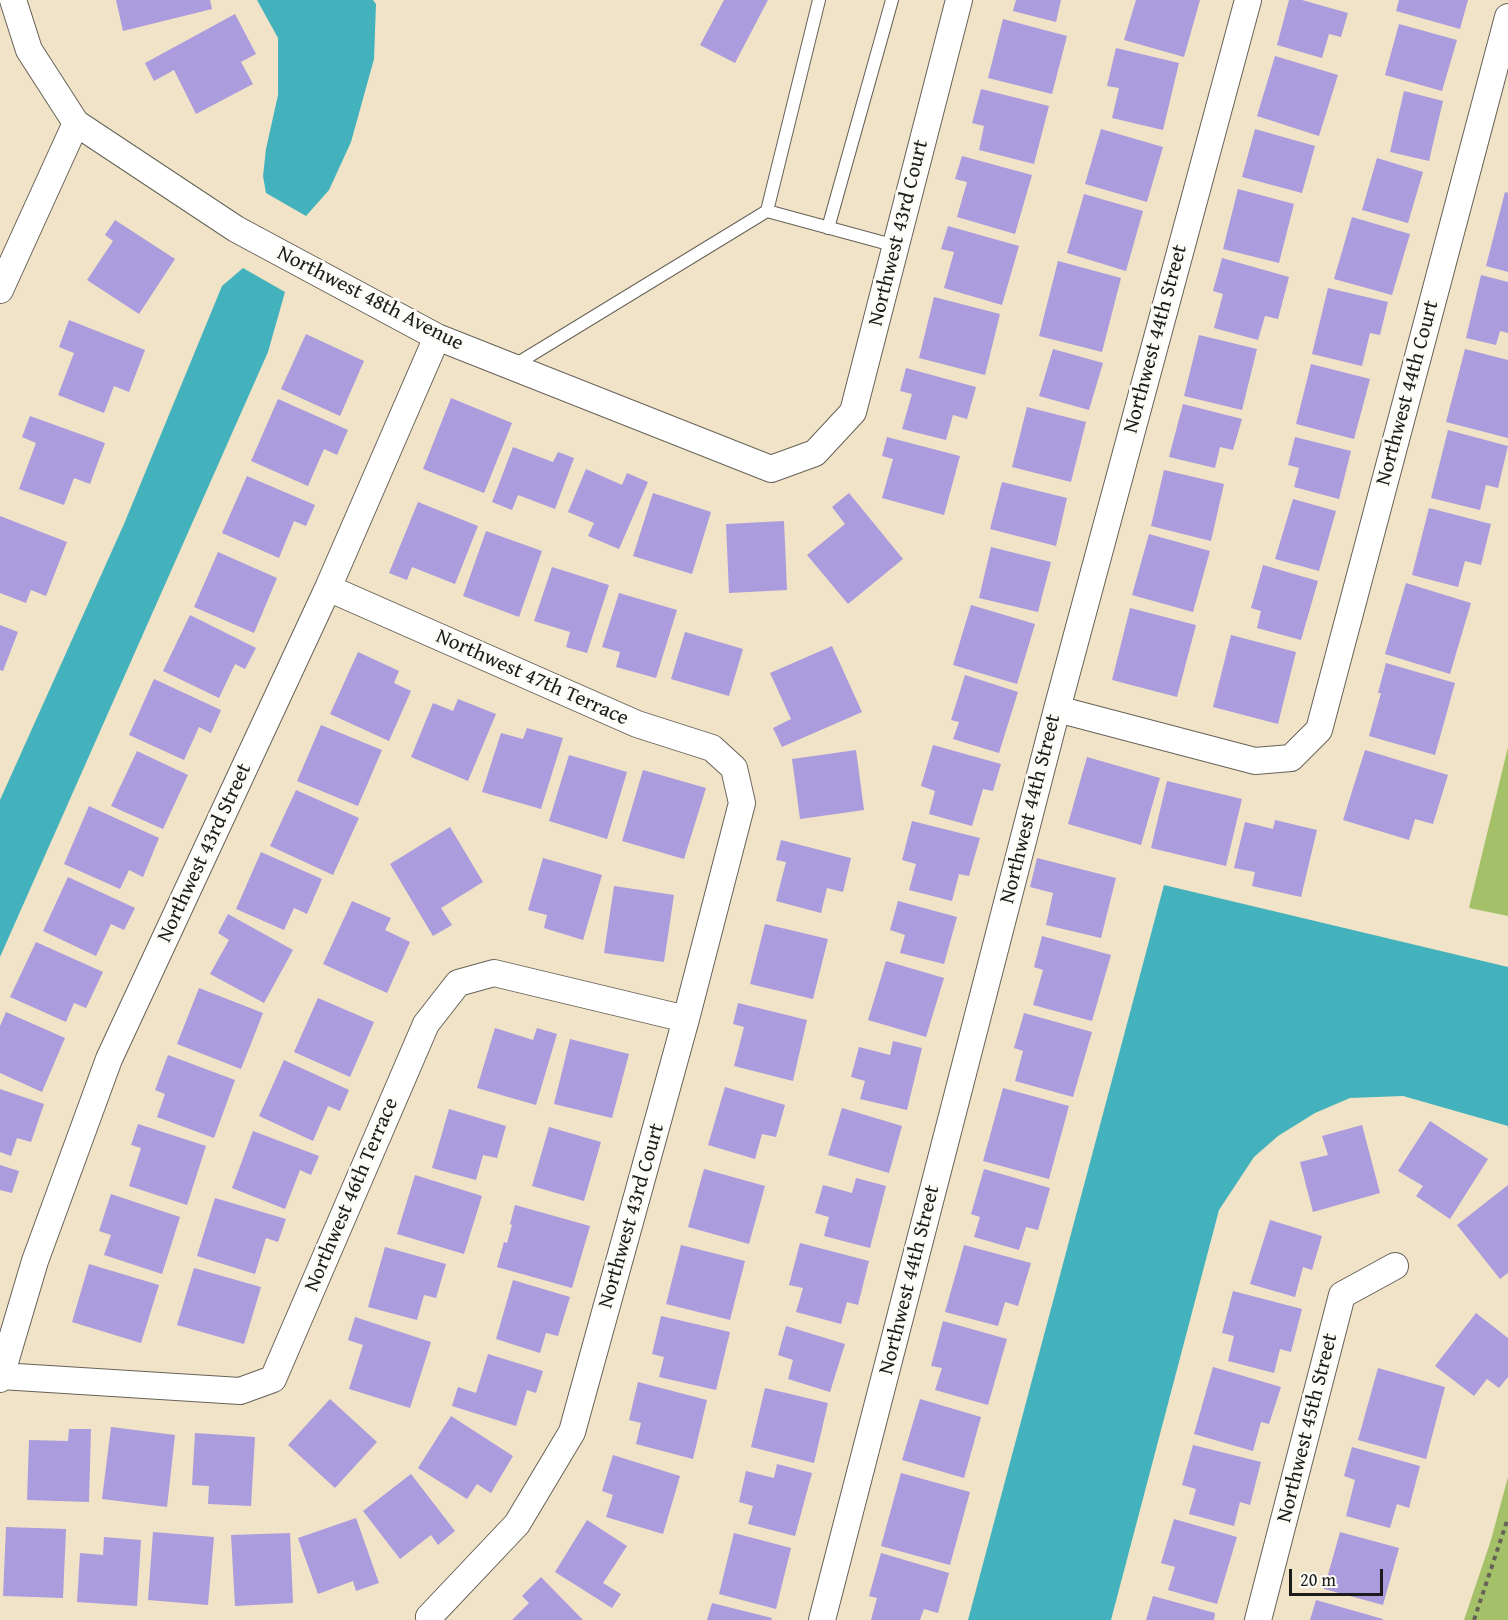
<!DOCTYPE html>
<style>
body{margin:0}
#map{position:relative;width:1508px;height:1620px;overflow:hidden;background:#f1e3c7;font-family:"Gentium Book Plus",serif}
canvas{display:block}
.scale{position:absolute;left:1289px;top:1569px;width:94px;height:27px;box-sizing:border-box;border:3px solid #1c1c1c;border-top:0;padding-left:8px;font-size:18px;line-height:21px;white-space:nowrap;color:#1c1c1c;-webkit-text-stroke:4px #fdfcf7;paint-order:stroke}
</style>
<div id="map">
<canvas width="1508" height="1620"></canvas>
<div class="scale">20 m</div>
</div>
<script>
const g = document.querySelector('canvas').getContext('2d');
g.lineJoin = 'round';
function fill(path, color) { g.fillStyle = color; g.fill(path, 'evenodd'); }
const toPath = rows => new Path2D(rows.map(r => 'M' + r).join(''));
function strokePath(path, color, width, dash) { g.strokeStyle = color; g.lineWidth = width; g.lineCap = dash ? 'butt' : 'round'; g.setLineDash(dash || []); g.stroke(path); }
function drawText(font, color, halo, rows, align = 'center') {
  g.font = font + ' "Gentium Book Plus",serif'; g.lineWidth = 6; g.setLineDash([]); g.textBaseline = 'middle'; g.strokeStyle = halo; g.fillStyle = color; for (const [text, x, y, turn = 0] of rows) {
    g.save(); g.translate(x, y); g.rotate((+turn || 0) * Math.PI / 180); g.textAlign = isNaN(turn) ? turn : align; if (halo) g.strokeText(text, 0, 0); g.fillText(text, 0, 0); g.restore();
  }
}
fill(toPath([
 [1508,747,1508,916,1469,908],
 [1508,1477,1508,1620,1464,1620,1491,1540]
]), '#a4c169');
fill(toPath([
 [257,0,373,0,376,4,374,59,351,142,329,190,306,216,266,193,263,176,266,149,278,95,278,38],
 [243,268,285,292,268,352,0,957,0,800,124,524,222,286],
 [1164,885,1508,967,1508,1126,1403,1096,1350,1098,1315,1113,1278,1136,1254,1157,1219,1210,1111,1620,968,1620]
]), '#43b2bc');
fill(toPath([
 [116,0,210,0,212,9,123,31],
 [724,0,768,0,735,63,700,45],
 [1016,0,1061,0,1056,22,1013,11],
 [1136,0,1200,0,1184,57,1124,40],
 [1289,0,1302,0,1348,13,1341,37,1329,34,1322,58,1277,45],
 [1399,0,1468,0,1460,29,1396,11],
 [235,14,256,54,241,62,253,84,196,114,174,70,154,81,145,63],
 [1003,19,1067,36,1052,94,988,78],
 [1399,24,1457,40,1442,91,1385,75],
 [1116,48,1179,63,1163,130,1112,118,1119,88,1107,86],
 [1275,56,1338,75,1319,136,1257,116],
 [981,89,1049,106,1034,164,979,150,984,126,972,123],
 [1404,91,1443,101,1429,161,1390,152],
 [1101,129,1163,147,1147,202,1085,184],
 [1255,129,1315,146,1302,193,1242,177],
 [962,156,1032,175,1015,234,957,217,967,182,955,179],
 [1377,158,1423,172,1408,223,1362,210],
 [1238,189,1294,204,1279,263,1223,249],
 [1505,192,1508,193,1508,272,1486,266],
 [1084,194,1143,211,1126,271,1067,253],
 [1352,217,1410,234,1392,295,1334,279],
 [115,220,175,259,139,314,87,280,113,241,105,235],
 [948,226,1019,246,1002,305,944,288,954,252,941,249],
 [1222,258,1289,277,1278,319,1265,316,1258,340,1214,328,1223,294,1213,291],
 [1058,261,1121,278,1102,352,1039,336],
 [1481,275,1508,282,1508,333,1500,331,1496,345,1466,338],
 [1328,288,1388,302,1380,335,1370,333,1362,366,1312,354],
 [934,297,1000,314,985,375,919,358],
 [69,320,145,350,129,392,114,386,104,413,58,395,74,353,59,347],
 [306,334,364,361,340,416,281,389],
 [1199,335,1257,349,1242,410,1184,396],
 [1053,349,1103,363,1089,410,1039,396],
 [1465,349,1508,360,1508,438,1446,422],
 [1311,364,1370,379,1354,439,1296,424],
 [906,368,976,387,967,419,953,415,946,440,902,429,912,394,900,391],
 [451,398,512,423,484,493,423,469],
 [278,399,348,430,337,455,324,449,308,486,251,461],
 [1183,404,1242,419,1233,450,1220,447,1215,468,1169,457],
 [1027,407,1086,422,1071,482,1012,467],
 [30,416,105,443,90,484,74,478,64,505,19,489,36,443,22,437],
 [1448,430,1508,446,1498,488,1486,485,1480,510,1431,498],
 [887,437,960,456,944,515,882,498,893,459,882,456],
 [1295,437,1351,451,1339,499,1294,487,1299,468,1288,465],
 [513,447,553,462,558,452,574,458,555,509,518,495,512,510,492,502],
 [586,469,622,485,627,473,648,482,619,549,588,536,594,523,568,512],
 [1164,470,1224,484,1211,541,1151,526],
 [247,476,315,505,306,526,294,521,279,558,222,533],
 [1002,482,1067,498,1056,546,990,529],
 [653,493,711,512,692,574,633,556],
 [849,493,903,559,848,604,807,555,845,524,832,507],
 [1293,499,1336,511,1319,571,1275,559],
 [418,502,478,526,455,584,412,567,407,580,389,573],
 [1429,508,1491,524,1481,565,1465,561,1458,587,1412,575],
 [0,516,67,542,46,596,31,590,26,603,0,593],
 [784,521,787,590,729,593,726,524],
 [486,531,542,551,519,617,463,596],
 [1149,534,1210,551,1193,612,1132,595],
 [991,547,1051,562,1038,612,979,598],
 [218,552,277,578,254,633,194,607],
 [1263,565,1318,581,1301,640,1257,628,1261,611,1251,608],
 [552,567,609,585,587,653,566,647,570,632,534,621],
 [1406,583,1471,603,1450,674,1385,654],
 [619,593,677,610,656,678,616,667,620,652,602,647],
 [971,605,1035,624,1017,684,953,665],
 [1130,608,1196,625,1177,697,1112,680],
 [190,615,256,648,245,669,235,664,219,698,163,671],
 [0,625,18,632,3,671,0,670],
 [685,632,743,649,729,696,671,679],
 [1231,635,1296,652,1278,724,1213,707],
 [832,646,862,712,782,747,773,728,791,719,770,673],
 [358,652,399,671,394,683,411,691,389,741,330,714],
 [1386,663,1455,683,1435,755,1369,736,1381,693,1378,693],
 [965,675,1018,692,999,753,953,739,959,722,951,720],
 [154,679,221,710,211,733,199,727,184,760,129,735],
 [458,699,496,714,468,781,411,757,433,703,453,711],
 [321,725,382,750,358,806,297,781],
 [527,728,563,738,541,809,482,792,501,733,523,739],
 [933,745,1001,764,993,791,983,789,972,826,929,814,935,791,921,786],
 [856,750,864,810,800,819,792,759],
 [1365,750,1448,775,1433,824,1415,819,1409,840,1343,820],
 [137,751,188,775,163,829,111,806],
 [569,755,627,772,607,839,549,821],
 [1087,757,1160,778,1141,845,1068,824],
 [643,770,706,788,684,859,622,841],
 [1167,781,1242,799,1226,866,1151,848],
 [296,790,359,818,333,875,270,846],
 [89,806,159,838,143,877,129,870,120,889,64,864],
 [1275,820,1317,830,1301,897,1252,886,1255,872,1234,868,1245,822,1273,829],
 [912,821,980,838,969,876,959,874,952,901,909,890,916,864,902,860],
 [450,827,483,882,441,908,452,925,433,936,390,864],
 [781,840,851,858,843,892,827,888,821,913,776,901,786,862,776,860],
 [261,852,322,879,307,914,294,908,284,930,236,909],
 [543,858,602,875,583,940,544,928,547,915,528,910],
 [1037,858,1116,878,1101,938,1046,925,1053,893,1030,887],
 [68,877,135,908,124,930,111,924,96,956,43,931],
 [614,886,674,895,664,962,604,953],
 [352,901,391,918,385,930,410,942,387,993,323,964],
 [898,901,957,917,944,964,900,953,905,935,890,930],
 [228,914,293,950,264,1003,210,974,229,940,218,933],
 [765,924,828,939,813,999,750,984],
 [1042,936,1111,955,1092,1021,1033,1005,1043,970,1034,967],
 [36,942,103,972,86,1008,74,1003,66,1022,10,997],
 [886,961,944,978,926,1037,868,1020],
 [199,988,263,1013,241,1069,177,1044],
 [318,998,374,1022,350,1077,294,1052],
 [738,1003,807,1020,793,1081,734,1066,744,1027,733,1024],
 [6,1012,65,1038,42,1092,0,1073,0,1026],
 [1024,1013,1092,1032,1073,1097,1015,1081,1023,1051,1014,1048],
 [495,1028,533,1040,537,1028,557,1034,536,1105,477,1088],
 [570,1039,629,1054,612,1118,554,1104],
 [893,1041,922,1048,907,1110,860,1099,865,1081,851,1077,859,1047,890,1055],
 [168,1055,235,1080,214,1138,157,1117,165,1094,155,1090],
 [284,1060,349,1090,340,1111,328,1106,313,1141,259,1116],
 [725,1087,785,1105,776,1137,762,1134,755,1159,708,1145],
 [1003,1088,1069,1106,1049,1179,983,1161],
 [0,1089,44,1104,31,1142,17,1138,11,1156,0,1152],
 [842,1108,902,1126,889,1173,828,1155],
 [449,1109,506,1126,497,1158,483,1155,476,1180,432,1168],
 [1430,1121,1488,1159,1450,1219,1416,1196,1423,1186,1398,1171],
 [138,1124,206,1146,187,1205,129,1186,141,1148,131,1145],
 [1362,1125,1380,1193,1313,1212,1300,1162,1328,1155,1322,1136],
 [549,1127,601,1142,584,1201,532,1186],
 [253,1131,319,1156,311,1175,300,1170,285,1209,232,1188],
 [0,1165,19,1171,12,1193,0,1190],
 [704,1169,765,1186,749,1244,688,1227],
 [984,1169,1050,1188,1038,1230,1026,1227,1019,1250,974,1237,980,1217,971,1214],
 [415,1175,482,1196,464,1254,397,1234],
 [856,1178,886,1186,870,1248,824,1236,829,1217,815,1213,823,1185,852,1193],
 [1508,1185,1508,1273,1500,1279,1457,1225],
 [111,1194,180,1217,162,1274,104,1255,111,1235,99,1231],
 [215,1198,286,1219,278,1242,266,1238,255,1274,197,1256],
 [515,1205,590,1226,572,1288,497,1267,504,1242,507,1243,512,1225,510,1224],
 [1270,1220,1322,1236,1312,1270,1303,1267,1295,1297,1250,1284],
 [800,1243,869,1261,858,1305,847,1302,841,1324,796,1312,803,1288,789,1285],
 [681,1245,745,1261,730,1320,666,1304],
 [964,1245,1031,1263,1018,1306,1005,1302,998,1326,945,1312],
 [385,1247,446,1264,436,1298,424,1295,417,1320,368,1307],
 [89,1264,159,1285,141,1343,72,1322],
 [194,1268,261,1287,244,1344,177,1325],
 [513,1280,570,1297,558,1336,546,1333,540,1353,496,1339],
 [1233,1291,1302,1309,1291,1352,1280,1349,1274,1373,1228,1361,1234,1336,1222,1333],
 [1476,1313,1508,1338,1508,1377,1499,1388,1487,1379,1474,1396,1435,1366],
 [661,1316,730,1332,716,1390,659,1377,664,1357,652,1354],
 [355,1317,431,1342,410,1408,349,1389,363,1345,348,1340],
 [943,1321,1007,1339,988,1405,935,1390,942,1368,931,1366],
 [786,1326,845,1344,830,1392,788,1379,793,1360,778,1355],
 [488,1354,543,1371,536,1393,527,1390,516,1426,452,1406,458,1387,476,1393],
 [1213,1367,1281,1387,1269,1424,1261,1422,1253,1451,1194,1434],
 [1378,1368,1445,1387,1426,1459,1358,1440],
 [638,1382,707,1400,693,1459,636,1444,641,1423,629,1420],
 [765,1388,828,1403,814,1463,751,1447],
 [330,1399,377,1442,335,1488,288,1445],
 [920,1399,981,1417,964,1478,902,1460],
 [451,1416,513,1456,491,1493,477,1484,467,1499,418,1468],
 [111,1427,175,1435,167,1507,102,1499],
 [69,1429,91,1429,89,1502,27,1500,29,1440,68,1441],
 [195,1433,255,1437,251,1506,208,1504,209,1486,192,1485],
 [1193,1445,1261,1462,1250,1505,1240,1502,1234,1526,1189,1514,1196,1489,1182,1485],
 [1352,1447,1420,1466,1409,1508,1397,1504,1390,1528,1346,1516,1355,1480,1344,1476],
 [613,1455,680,1476,663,1534,606,1517,613,1495,602,1491],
 [777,1464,812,1473,795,1536,748,1524,753,1506,739,1502,746,1471,774,1478],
 [901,1473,970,1492,950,1565,881,1546],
 [411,1474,455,1531,438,1545,431,1535,400,1559,363,1511],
 [356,1518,379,1583,356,1591,353,1581,318,1594,298,1538],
 [1174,1519,1237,1537,1217,1604,1168,1590,1175,1567,1161,1563],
 [587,1520,627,1546,603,1583,621,1594,612,1608,555,1572],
 [6,1527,66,1529,63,1598,3,1596],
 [153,1532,214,1537,208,1605,148,1600],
 [1340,1532,1399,1548,1383,1605,1324,1589],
 [290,1533,293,1603,235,1606,231,1535],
 [734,1533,791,1548,776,1609,719,1594],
 [104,1537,141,1540,137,1606,77,1602,80,1553,103,1555],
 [881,1553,949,1573,938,1613,924,1609,920,1620,871,1620,877,1598,869,1596],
 [541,1577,583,1620,512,1620,529,1603,522,1596],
 [1153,1596,1215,1613,1214,1620,1146,1620],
 [1316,1600,1383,1619,1383,1620,1310,1620],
 [712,1603,772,1618,771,1620,707,1620]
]), '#ab9cdd');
const service = toPath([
 [767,211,896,246],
 [828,228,892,0],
 [513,366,767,211,819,0]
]);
const minor = toPath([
 [13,0,29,50,76,123,236,229,437,337,771,469,815,453,853,412,959,0],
 [0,290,76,123],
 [328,588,637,724,712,748,734,768,742,803,686,1019,572,1432,517,1524,429,1617,430,1620],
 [1057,709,1255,761,1291,758,1319,730,1508,17],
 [1,1376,240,1391,273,1379,426,1024,458,983,494,973,686,1019],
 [0,1379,35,1261,109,1059,328,588,437,337],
 [822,1620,1057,709,1248,0],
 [1258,1620,1342,1295,1395,1266]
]);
strokePath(service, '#676258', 14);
strokePath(minor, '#676258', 28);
strokePath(toPath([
 [1474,1620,1508,1518]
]), '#676258', 4, [4.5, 4.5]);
strokePath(service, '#fff', 12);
strokePath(minor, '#fff', 26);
drawText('21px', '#1c1c1c', '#fdfcf7', [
 ["Northwest 43rd Court",899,233,-76],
 ["Northwest 48th Avenue",370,299,27],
 ["Northwest 44th Street",1156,339,-75],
 ["Northwest 44th Court",1408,393,-75],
 ["Northwest 47th Terrace",532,678,24],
 ["Northwest 44th Street",1031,809,-76],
 ["Northwest 43rd Street",205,853,-65],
 ["Northwest 46th Terrace",352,1195,-67],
 ["Northwest 43rd Court",632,1216,-74],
 ["Northwest 44th Street",910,1280,-76],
 ["Northwest 45th Street",1308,1428,-76]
]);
</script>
